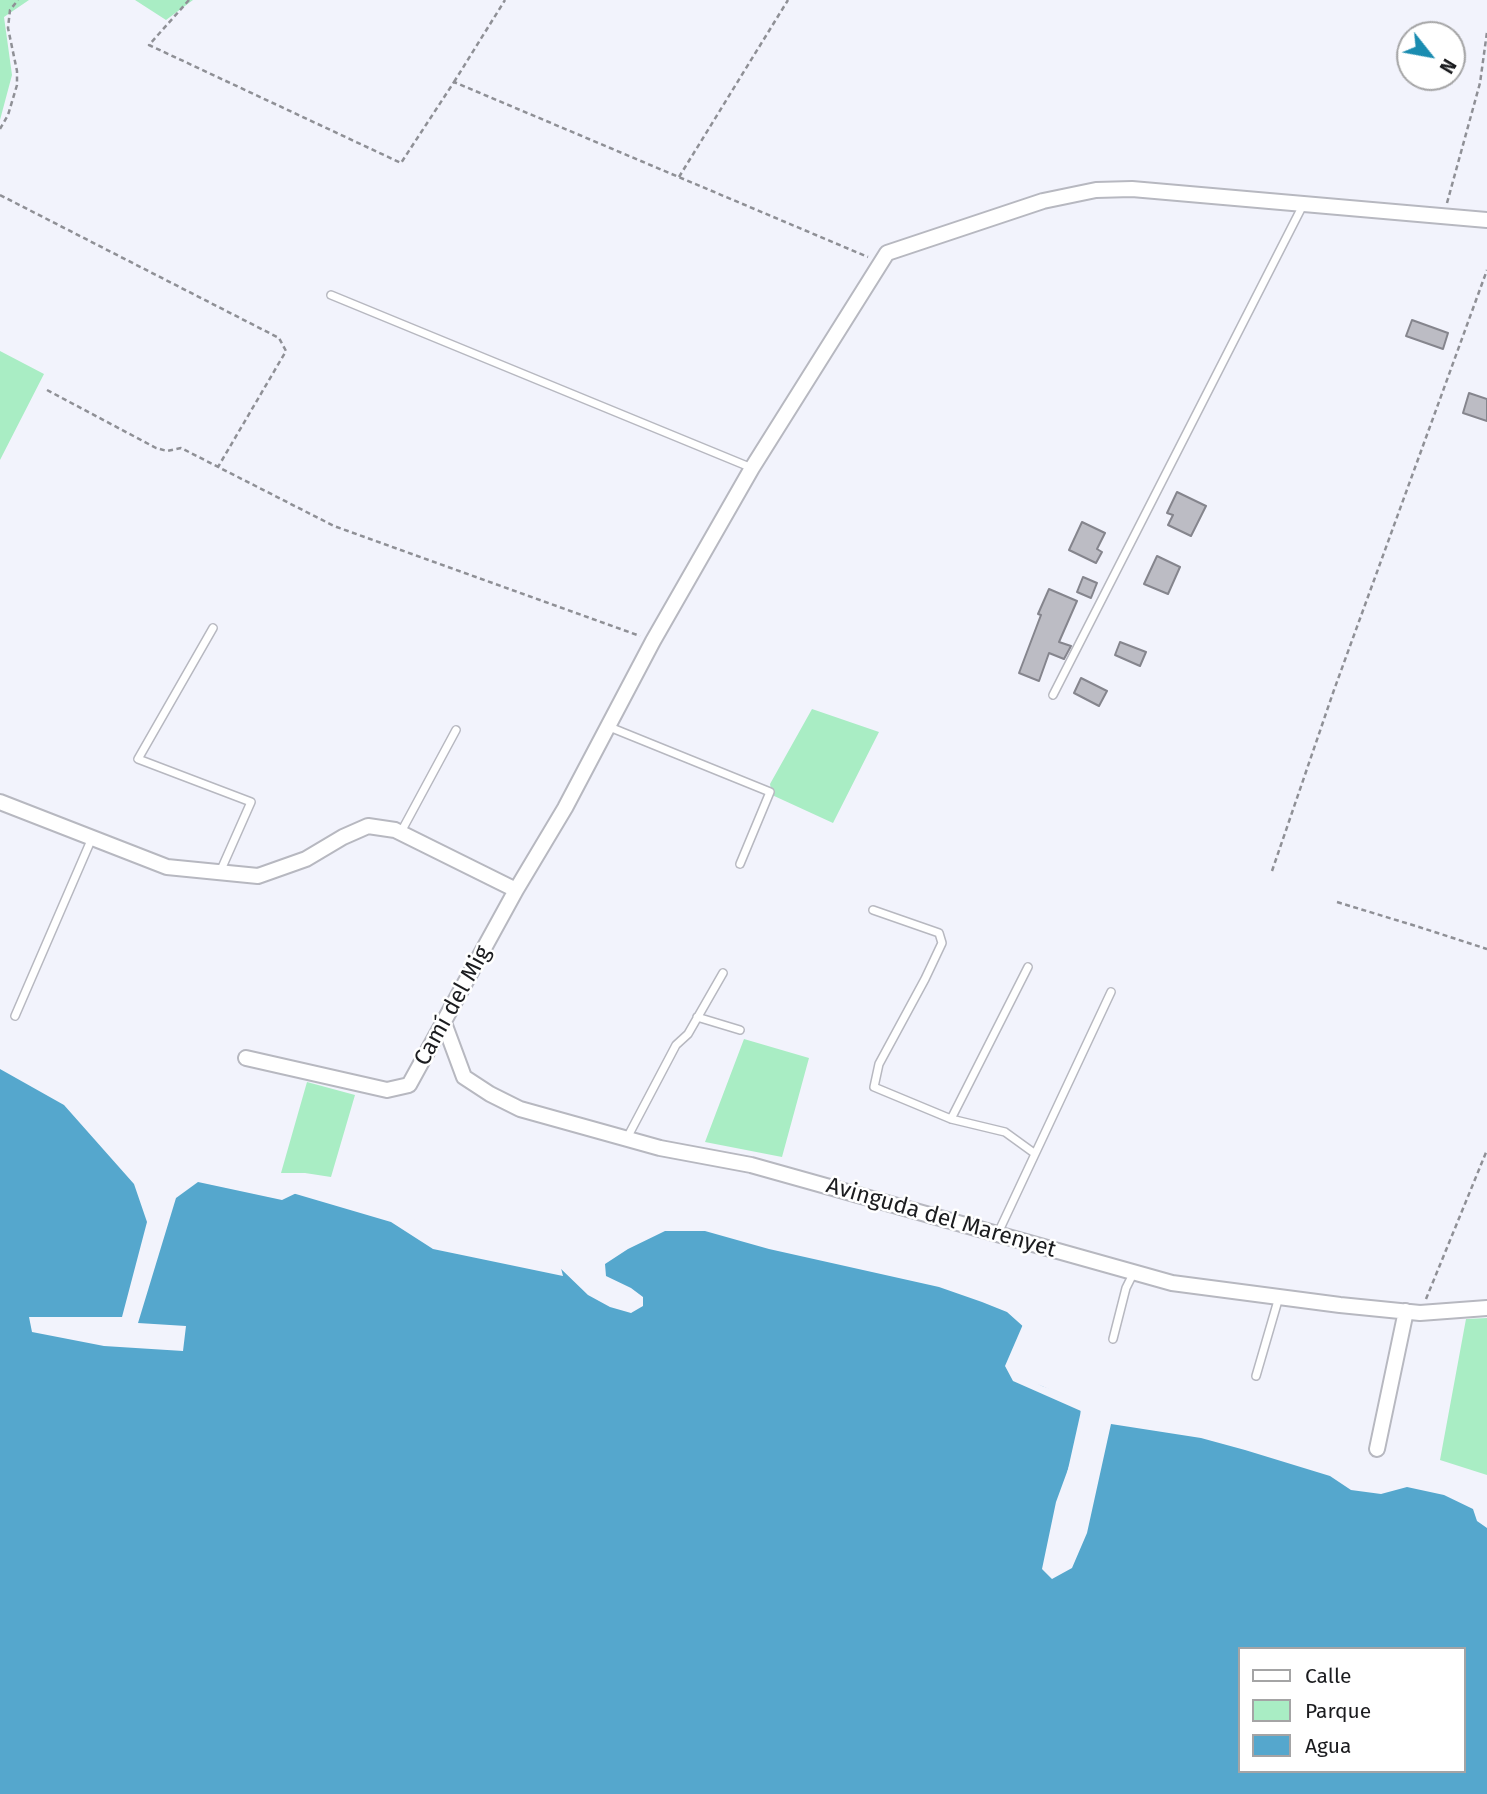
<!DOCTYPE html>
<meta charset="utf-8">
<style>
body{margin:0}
#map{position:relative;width:1487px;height:1794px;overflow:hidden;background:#f2f3fc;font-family:"Fira Sans",sans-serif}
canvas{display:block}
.legend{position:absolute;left:1238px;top:1647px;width:228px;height:126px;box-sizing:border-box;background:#fff;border:2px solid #a4a4a5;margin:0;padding:9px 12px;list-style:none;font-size:21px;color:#1b1c1f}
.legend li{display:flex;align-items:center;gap:14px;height:35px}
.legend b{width:35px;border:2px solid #a4a4a5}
.north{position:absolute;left:1396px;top:21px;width:70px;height:70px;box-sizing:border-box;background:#fff;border:2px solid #a4a4a5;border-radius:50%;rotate:121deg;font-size:19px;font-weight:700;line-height:28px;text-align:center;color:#1b1c1f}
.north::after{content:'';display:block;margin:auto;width:24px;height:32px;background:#1a8cb0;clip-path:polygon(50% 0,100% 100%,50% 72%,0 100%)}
</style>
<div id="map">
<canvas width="1487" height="1794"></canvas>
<ul class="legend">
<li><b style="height:9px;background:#fff"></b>Calle</li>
<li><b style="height:19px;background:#a9edc4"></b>Parque</li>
<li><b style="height:19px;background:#55a7cd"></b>Agua</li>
</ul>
<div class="north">N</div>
</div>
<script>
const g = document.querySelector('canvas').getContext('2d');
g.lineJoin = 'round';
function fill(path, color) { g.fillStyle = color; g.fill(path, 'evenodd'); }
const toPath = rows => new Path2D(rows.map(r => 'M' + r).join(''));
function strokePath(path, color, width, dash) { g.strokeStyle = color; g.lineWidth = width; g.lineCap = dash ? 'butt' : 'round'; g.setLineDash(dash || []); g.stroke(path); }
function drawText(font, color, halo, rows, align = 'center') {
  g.font = font + ' "Fira Sans",sans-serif'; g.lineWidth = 5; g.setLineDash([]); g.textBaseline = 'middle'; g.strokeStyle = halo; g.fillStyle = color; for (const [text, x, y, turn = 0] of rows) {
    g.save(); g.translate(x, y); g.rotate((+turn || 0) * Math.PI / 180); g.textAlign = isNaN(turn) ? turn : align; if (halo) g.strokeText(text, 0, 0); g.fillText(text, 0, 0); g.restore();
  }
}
fill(toPath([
 [0,0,29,0,4,17,12,75,0,120],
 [135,0,193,0,166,20],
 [0,351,44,374,0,460],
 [812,709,879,732,833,823,772,795,770,784],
 [744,1039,809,1058,782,1157,705,1142],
 [307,1082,355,1095,331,1177,305,1173,281,1173],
 [1487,1318,1487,1475,1440,1460,1466,1319]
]), '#a9edc4');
fill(toPath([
 [0,1069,64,1105,134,1184,147,1222,122,1317,29,1317,32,1332,104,1346,183,1351,186,1326,138,1323,176,1198,198,1182,282,1200,309,1187,401,1211,435,1243,559,1267,588,1295,610,1307,631,1313,643,1306,643,1297,631,1288,606,1276,605,1264,628,1249,665,1231,705,1231,769,1249,939,1287,982,1302,1007,1312,1026,1329,1013,1374,1080,1402,1082,1431,1056,1502,1042,1569,1052,1579,1072,1568,1087,1533,1111,1424,1201,1438,1245,1450,1330,1476,1351,1490,1381,1494,1407,1487,1444,1495,1473,1509,1477,1521,1487,1528,1487,1794,0,1794],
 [1240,1649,1464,1649,1464,1771,1240,1771]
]), '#55a7cd');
fill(toPath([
 [309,1184,382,1203,406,1212,437,1240,560,1264,563,1276,433,1249,391,1222,289,1192],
 [1024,1322,1029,1329,1022,1348,1017,1372,1042,1386,1081,1399,1084,1401,1082,1405,1084,1405,1085,1432,1062,1496,1081,1411,1013,1381,1005,1366]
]), '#f2f3fc');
const building = toPath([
 [1412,320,1448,333,1443,349,1406,336,1412,320],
 [1469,393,1487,399,1487,421,1463,413,1469,393],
 [1177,492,1206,506,1191,536,1168,525,1173,515,1167,513,1177,492],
 [1082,522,1105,533,1097,549,1102,552,1096,563,1069,550,1082,522],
 [1157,556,1180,567,1168,594,1144,584,1157,556],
 [1083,577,1097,583,1091,598,1077,592,1083,577],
 [1049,589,1077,601,1059,642,1071,646,1064,659,1049,653,1039,681,1019,673,1041,615,1038,614,1049,589],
 [1120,642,1146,652,1140,666,1115,655,1120,642],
 [1081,678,1107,691,1099,706,1074,693,1081,678]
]);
fill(building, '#bcbcc4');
strokePath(building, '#85858d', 2);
const lane = toPath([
 [331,295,752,468],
 [213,628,138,759,251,802,220,872],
 [1053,695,1303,205],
 [607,726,770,792,740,864],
 [401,832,456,730],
 [873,910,939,933,942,943,925,979,879,1064,874,1087,951,1119,1005,1132,1034,1153],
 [15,1016,92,838],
 [697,1017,740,1030],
 [951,1119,1028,967],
 [627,1138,676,1045,688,1034,723,973],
 [998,1233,1111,992],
 [1113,1339,1126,1288,1134,1272],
 [1256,1376,1279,1297]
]);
const street = toPath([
 [0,802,167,867,258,876,306,859,343,837,368,826,395,830,516,890],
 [444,1023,464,1077,490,1094,520,1109,660,1148,751,1165,1172,1283,1340,1305,1420,1313,1487,1308],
 [246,1058,387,1090,409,1085,516,890,565,808,653,641,752,468,887,253,1043,201,1096,190,1132,189,1487,220],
 [1377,1449,1406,1311]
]);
strokePath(lane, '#b7b8c0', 10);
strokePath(street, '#b7b8c0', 18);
strokePath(toPath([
 [189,0,149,45,401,163,454,82,868,257],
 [454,82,505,0],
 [0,129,8,115,17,85,17,71,8,28,10,10,18,0],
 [679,177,788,0],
 [0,195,279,338,286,351,218,467],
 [1447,203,1480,83,1487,32],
 [47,390,156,448,167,451,181,448,334,526,640,636],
 [1272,871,1334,690,1487,270],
 [1337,902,1419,927,1487,949],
 [1426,1299,1487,1150]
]), '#8f9096', 2.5, [5, 3.5]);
strokePath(lane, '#fff', 7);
strokePath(street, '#fff', 14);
drawText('23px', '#1b1c1f', '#fff', [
 ["Camí del Mig",453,1006,-61],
 ["Avinguda del Marenyet",941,1218,16]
]);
</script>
